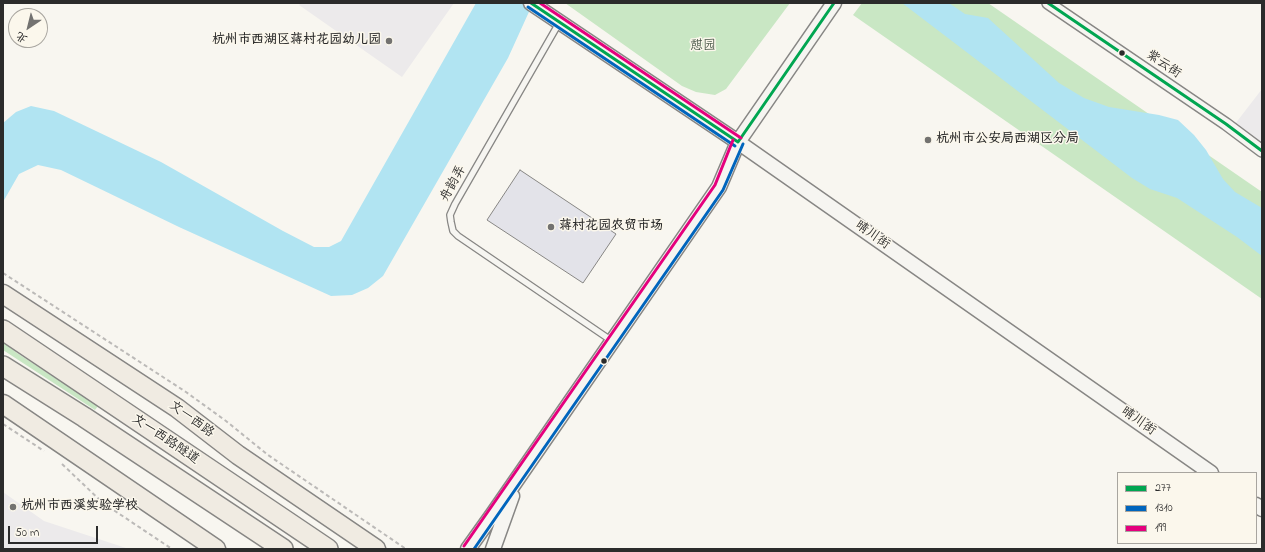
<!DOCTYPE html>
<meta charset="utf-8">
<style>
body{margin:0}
#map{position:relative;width:1265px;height:552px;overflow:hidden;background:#f8f6f0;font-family:"Indie Flower","LXGW WenKai TC",sans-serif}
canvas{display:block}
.frame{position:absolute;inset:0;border:4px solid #2b2b2b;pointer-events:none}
.legend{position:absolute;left:1117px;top:472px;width:140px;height:72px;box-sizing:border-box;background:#fbf7ec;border:1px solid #a8a59f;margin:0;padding:5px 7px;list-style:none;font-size:12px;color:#2b2b2b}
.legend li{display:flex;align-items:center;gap:8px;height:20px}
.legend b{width:20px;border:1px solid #a8a59f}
.north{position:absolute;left:8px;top:8px;width:40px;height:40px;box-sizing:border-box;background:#fbf7ec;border:1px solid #a8a59f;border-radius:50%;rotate:215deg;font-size:11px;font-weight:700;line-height:16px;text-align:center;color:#2b2b2b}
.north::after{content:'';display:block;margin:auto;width:14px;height:18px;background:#737270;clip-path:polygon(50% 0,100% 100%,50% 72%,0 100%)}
.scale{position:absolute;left:8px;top:526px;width:90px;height:18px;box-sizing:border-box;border:2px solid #2b2b2b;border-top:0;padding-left:5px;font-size:12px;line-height:14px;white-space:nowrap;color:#2b2b2b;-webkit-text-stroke:3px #fbf7ec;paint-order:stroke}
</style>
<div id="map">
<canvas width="1265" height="552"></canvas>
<div class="frame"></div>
<ul class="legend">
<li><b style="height:5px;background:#00a651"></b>277</li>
<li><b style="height:5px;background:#0065bd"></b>1310</li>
<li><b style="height:5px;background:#e5007d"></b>199</li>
</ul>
<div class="north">北</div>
<div class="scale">50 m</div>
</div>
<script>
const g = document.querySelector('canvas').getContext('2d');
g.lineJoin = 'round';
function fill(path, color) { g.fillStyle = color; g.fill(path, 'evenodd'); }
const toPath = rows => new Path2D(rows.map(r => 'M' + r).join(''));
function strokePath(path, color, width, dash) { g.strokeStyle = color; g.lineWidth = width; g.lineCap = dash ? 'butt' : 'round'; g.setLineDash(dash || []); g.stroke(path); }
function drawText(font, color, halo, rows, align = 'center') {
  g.font = font + ' "Indie Flower","LXGW WenKai TC",sans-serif'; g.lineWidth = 3; g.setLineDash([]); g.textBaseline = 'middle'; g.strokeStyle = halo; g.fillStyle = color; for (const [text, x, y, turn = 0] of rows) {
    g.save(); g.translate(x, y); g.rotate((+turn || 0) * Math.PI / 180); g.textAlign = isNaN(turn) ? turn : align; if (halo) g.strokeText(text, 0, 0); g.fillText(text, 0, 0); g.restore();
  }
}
fill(toPath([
 [301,3,454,3,402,77,299,5],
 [1262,89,1262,143,1235,124],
 [3,492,44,521,129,549,3,549]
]), '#eceaeb');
fill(toPath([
 [565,3,790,3,726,89,715,95,696,92,682,86],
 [862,3,988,3,1262,192,1262,299,853,15],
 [3,342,17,353,98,406,95,410,3,350]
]), '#c9e7c4');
fill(toPath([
 [476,3,533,3,508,58,383,276,368,288,352,295,331,296,179,227,61,170,38,165,19,174,3,202,3,123,16,112,31,106,54,111,161,162,283,231,314,247,329,247,341,241],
 [902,3,949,3,965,14,988,18,1059,83,1084,98,1109,107,1159,115,1178,120,1194,135,1206,150,1223,179,1235,192,1262,208,1262,256,1237,237,1177,198,1150,189,1132,178]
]), '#b1e4f2');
const building = toPath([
 [520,170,616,234,583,283,487,220,520,170]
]);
fill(building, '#e3e3e9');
strokePath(building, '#878684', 1);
const service = toPath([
 [559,23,455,204,450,215,451,222,453,231,458,236,612,341]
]);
const minor = toPath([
 [1048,3,1226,124,1262,151]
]);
const tertiary = toPath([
 [531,3,738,142,1211,473],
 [1256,505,1262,509],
 [468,549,493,514,719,187,738,142,834,3],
 [493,549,512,496]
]);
const primary = toPath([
 [3,294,177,408,238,455,376,549],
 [3,404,216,549]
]);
const trunk = toPath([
 [3,330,328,549],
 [3,366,84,417,283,549]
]);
strokePath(service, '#878684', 8);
strokePath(minor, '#878684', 14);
strokePath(tertiary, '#878684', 17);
strokePath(primary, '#878684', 21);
strokePath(trunk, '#878684', 22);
strokePath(toPath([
 [3,273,186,392,226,421,268,455,406,549],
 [3,424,44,451],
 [62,464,103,503,172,549]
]), '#bcbab8', 2, [4, 3]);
strokePath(service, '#f6f5f1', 5.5);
strokePath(minor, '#f6f5f1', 11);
strokePath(tertiary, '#f6f5f1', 14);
strokePath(primary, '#f0ebe2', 18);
strokePath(trunk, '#f0ebe2', 19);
strokePath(toPath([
 [531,3,738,142],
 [1048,3,1226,124,1262,151],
 [738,142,834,3]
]), '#00a651', 3);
strokePath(toPath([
 [528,7,735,146],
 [474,549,723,190,743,144]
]), '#0065bd', 3);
strokePath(toPath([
 [540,3,741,138],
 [464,546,715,185,733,140]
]), '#e5007d', 3);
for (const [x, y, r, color] of [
 [389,41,4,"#737270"],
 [1122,53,3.5,"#2b2b2b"],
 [928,140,4,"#737270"],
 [551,227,4,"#737270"],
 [604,361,3.5,"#2b2b2b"],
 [13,507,4,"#737270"]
]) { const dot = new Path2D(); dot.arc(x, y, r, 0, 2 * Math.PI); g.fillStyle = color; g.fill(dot); strokePath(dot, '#fbf7ec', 1.5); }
drawText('bold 13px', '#2b2b2b', '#fbf7ec', [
 ["杭州市西湖区蒋村花园幼儿园",381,41,"right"],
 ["杭州市公安局西湖区分局",936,140],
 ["蒋村花园农贸市场",559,227],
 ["杭州市西溪实验学校",21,507]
], 'left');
drawText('13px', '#495748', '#fbf7ec', [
 ["憇园",703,47]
]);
drawText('13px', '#2b2b2b', '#fbf7ec', [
 ["紫云街",1163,65,34],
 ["舟韵弄",454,184,-61],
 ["晴川街",872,236,35],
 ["文一西路",191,420,36],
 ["晴川街",1138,422,35],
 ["文一西路隧道",165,440,34]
]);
</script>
